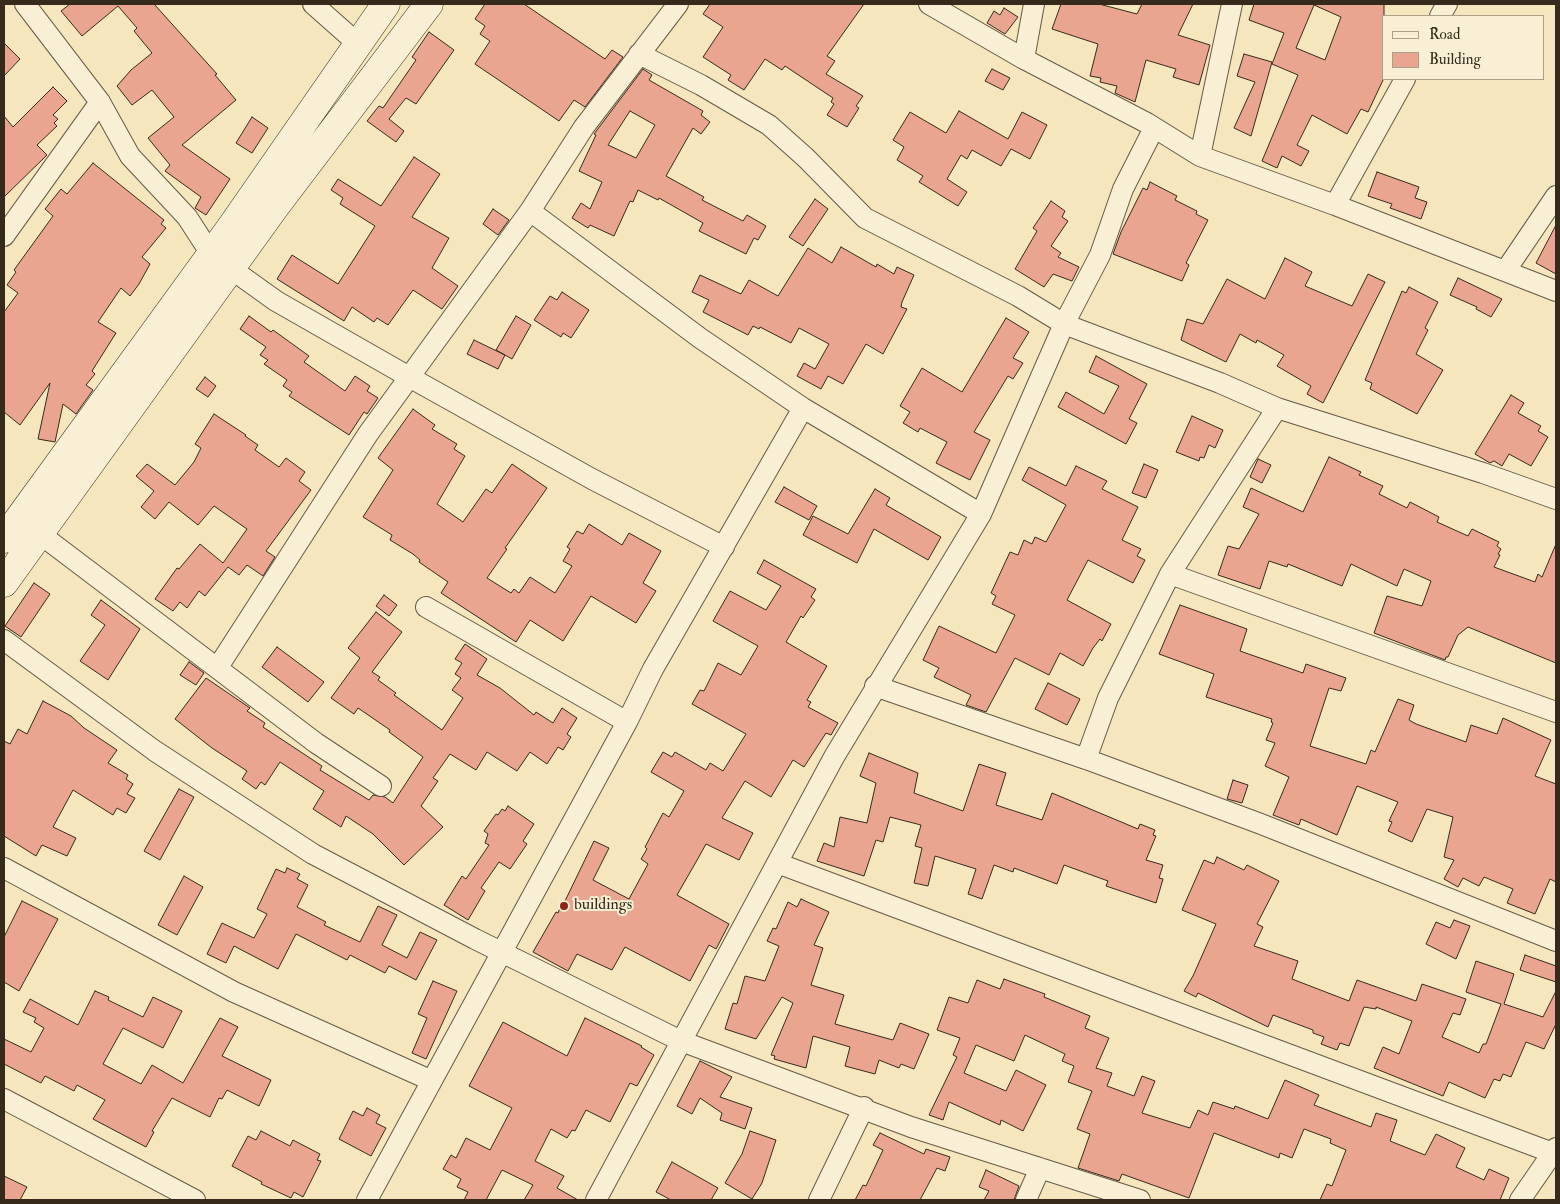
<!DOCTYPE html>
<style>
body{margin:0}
#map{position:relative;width:1560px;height:1204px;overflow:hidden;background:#f6e6bd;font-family:"IM FELL Double Pica",serif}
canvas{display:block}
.frame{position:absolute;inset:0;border:5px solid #352a1b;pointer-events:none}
.legend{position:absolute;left:1382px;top:15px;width:162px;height:65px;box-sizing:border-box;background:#f9efd4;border:1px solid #aba08a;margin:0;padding:6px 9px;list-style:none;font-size:15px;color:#352a1b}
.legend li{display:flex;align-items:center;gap:10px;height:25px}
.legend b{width:25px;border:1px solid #aba08a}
</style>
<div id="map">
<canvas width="1560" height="1204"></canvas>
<div class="frame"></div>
<ul class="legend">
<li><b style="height:6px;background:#f9efd4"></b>Road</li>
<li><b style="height:14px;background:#eaa590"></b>Building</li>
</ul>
</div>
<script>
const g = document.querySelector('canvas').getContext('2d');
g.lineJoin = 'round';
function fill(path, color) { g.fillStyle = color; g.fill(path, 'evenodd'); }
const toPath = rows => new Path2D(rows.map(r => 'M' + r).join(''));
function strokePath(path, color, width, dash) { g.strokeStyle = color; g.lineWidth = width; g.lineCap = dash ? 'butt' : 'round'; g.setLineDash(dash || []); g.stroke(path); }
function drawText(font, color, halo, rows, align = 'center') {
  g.font = font + ' "IM FELL Double Pica",serif'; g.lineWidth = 4; g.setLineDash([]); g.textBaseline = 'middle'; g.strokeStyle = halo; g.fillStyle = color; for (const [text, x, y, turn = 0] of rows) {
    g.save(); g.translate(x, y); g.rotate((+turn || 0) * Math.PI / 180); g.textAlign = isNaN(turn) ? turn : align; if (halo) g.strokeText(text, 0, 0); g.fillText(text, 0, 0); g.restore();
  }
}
const building = toPath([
 [70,4,154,4,217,74,215,75,236,100,182,145,230,179,206,215,195,208,201,197,165,171,170,165,148,138,174,117,152,90,132,105,117,86,131,70,152,53,134,31,137,28,118,6,82,36,61,11,70,4],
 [485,4,524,4,605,59,612,50,623,57,585,107,574,100,559,121,475,64,490,41,480,34,485,26,475,19,485,4],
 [710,4,864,4,827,56,835,61,826,74,863,96,856,106,859,108,847,127,827,115,834,104,831,102,833,98,785,66,782,70,765,59,744,90,728,80,731,75,703,57,723,27,703,14,710,4],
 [1061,4,1099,4,1137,14,1142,4,1193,4,1178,35,1210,45,1199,85,1173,77,1176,69,1146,60,1135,102,1115,93,1117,86,1100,82,1101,78,1090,76,1098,44,1052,29,1061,4],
 [1254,4,1384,4,1384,78,1368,112,1361,109,1347,134,1312,115,1297,145,1309,151,1301,166,1282,156,1277,168,1262,161,1298,75,1272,64,1284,33,1249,20,1254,4],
 [1314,5,1341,17,1325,60,1296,48,1314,5],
 [1004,8,1018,17,1005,34,987,23,994,11,1000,15,1004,8],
 [429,32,454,50,416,104,406,98,389,119,404,131,396,142,367,121,379,106,383,108,416,60,412,57,429,32],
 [4,43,20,59,4,76,4,43],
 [1244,54,1272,62,1251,136,1234,128,1255,82,1237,76,1244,54],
 [643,69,652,75,649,80,703,111,701,115,710,122,701,134,693,128,666,176,704,197,702,200,743,221,747,215,766,226,758,240,754,238,746,254,699,231,703,223,659,198,658,200,638,190,633,202,630,201,614,236,590,225,588,228,572,218,581,203,590,209,602,182,579,171,596,135,594,134,643,69],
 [630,111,655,125,636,158,608,145,630,111],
 [992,69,1010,78,1003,90,985,81,992,69],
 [53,87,67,101,53,115,58,119,54,123,57,126,37,145,47,155,4,197,4,116,13,127,53,87],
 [959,111,1008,139,1022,112,1047,125,1030,159,1011,149,1001,166,972,150,967,159,961,155,947,179,967,192,958,206,919,182,923,176,897,160,904,147,893,140,910,112,946,133,959,111],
 [252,117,268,128,252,153,236,143,252,117],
 [414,157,440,174,412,217,449,238,432,268,458,286,442,309,413,290,388,325,377,318,374,322,352,307,344,321,277,279,292,255,338,284,375,226,340,204,343,198,331,190,338,179,381,206,414,157],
 [93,163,164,220,161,224,166,228,142,257,150,264,139,284,130,296,121,288,98,322,116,333,92,371,95,374,86,385,93,390,76,414,63,404,55,442,38,439,50,383,20,425,4,412,4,312,18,293,7,285,16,272,14,270,53,216,45,209,61,189,67,194,93,163],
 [1377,172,1419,187,1415,198,1427,202,1421,219,1390,208,1392,204,1368,196,1377,172],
 [1150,182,1177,196,1175,200,1197,211,1196,214,1208,220,1186,263,1189,265,1182,281,1113,254,1121,232,1143,188,1147,190,1150,182],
 [815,199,828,209,803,246,789,237,815,199],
 [1051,201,1065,211,1062,217,1068,221,1051,246,1061,253,1058,257,1079,267,1072,281,1053,274,1044,287,1015,269,1037,231,1033,228,1051,201],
 [493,209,509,220,498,235,483,224,493,209],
 [1556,225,1556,274,1536,263,1556,225],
 [841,247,876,267,877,264,894,274,897,267,914,275,902,302,901,307,907,309,883,354,866,344,843,384,828,376,821,389,797,376,804,363,815,369,829,344,799,328,791,343,760,327,759,329,753,326,748,335,703,312,709,300,692,292,700,275,741,294,749,280,778,296,808,248,832,263,841,247],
 [1285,258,1312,272,1305,286,1352,306,1368,274,1385,282,1323,403,1307,394,1311,386,1277,366,1284,355,1257,340,1256,343,1240,334,1226,362,1181,340,1187,319,1203,324,1227,279,1265,299,1285,258],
 [1458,278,1502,299,1491,317,1476,309,1477,307,1450,295,1458,278],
 [1409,287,1438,302,1425,328,1428,330,1416,354,1443,370,1417,414,1370,389,1372,383,1365,380,1402,291,1406,293,1409,287],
 [562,292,589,310,571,338,563,333,561,337,534,320,550,296,557,300,562,292],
 [249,316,271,332,273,330,309,356,304,362,345,391,355,376,370,386,367,391,378,398,367,414,364,412,349,435,289,396,292,392,283,386,287,380,264,364,268,360,260,355,266,347,240,329,249,316],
 [516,316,531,325,512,359,496,350,516,316],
 [1006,318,1029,332,1013,358,1023,363,1013,379,1008,376,974,432,990,440,970,480,936,463,947,442,920,428,918,432,903,423,910,412,900,406,922,368,962,392,1006,318],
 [474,340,505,355,498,369,467,354,474,340],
 [1096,356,1147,384,1129,419,1137,423,1126,444,1058,407,1066,392,1104,414,1119,386,1089,372,1096,356],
 [205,377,216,386,208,397,196,389,205,377],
 [1511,395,1524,403,1518,413,1541,426,1538,431,1548,437,1531,466,1509,454,1502,466,1494,461,1490,463,1475,454,1511,395],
 [413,409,435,425,432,429,457,444,454,449,465,456,437,504,463,522,486,489,492,493,512,464,547,488,505,548,507,549,487,578,511,593,514,589,519,593,530,577,555,593,572,566,563,561,570,549,567,547,577,531,583,534,589,524,622,545,629,533,661,551,643,583,656,591,636,623,591,596,563,641,530,620,516,642,441,593,448,582,419,562,420,560,413,554,390,540,392,535,363,517,393,470,378,458,413,409],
 [214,414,246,435,245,436,258,445,255,450,279,467,286,458,305,472,299,481,311,490,266,551,275,557,263,576,247,565,239,575,228,567,205,596,199,591,187,608,180,602,173,611,155,599,177,568,179,569,200,544,223,563,247,529,214,506,198,525,169,502,155,519,141,507,154,491,136,476,147,464,175,485,194,462,201,448,195,444,214,414],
 [1192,416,1223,430,1215,448,1209,445,1204,458,1200,457,1199,461,1176,452,1192,416],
 [1329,457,1361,472,1359,475,1383,486,1379,494,1407,508,1410,502,1439,517,1437,522,1468,536,1472,529,1499,542,1497,546,1501,549,1498,554,1500,555,1494,567,1535,582,1538,574,1542,577,1556,544,1556,663,1468,627,1458,635,1448,657,1446,657,1445,660,1374,633,1387,596,1422,606,1431,581,1404,569,1397,586,1351,564,1342,586,1288,564,1287,567,1269,561,1260,589,1218,575,1228,546,1239,549,1259,514,1243,507,1251,488,1303,512,1329,457],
 [1258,459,1271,465,1262,483,1250,477,1258,459],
 [1144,464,1158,470,1146,498,1132,493,1144,464],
 [1076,466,1107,481,1102,489,1138,507,1122,540,1141,549,1137,556,1145,560,1133,583,1088,560,1067,600,1111,624,1102,641,1100,639,1093,648,1083,666,1060,653,1049,675,1015,658,986,712,966,705,971,695,934,677,939,668,923,660,939,626,996,653,1015,615,992,604,996,596,991,593,1010,552,1018,555,1024,540,1032,544,1035,537,1046,542,1066,505,1022,480,1029,467,1066,486,1076,466],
 [784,487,817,506,809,520,775,502,784,487],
 [875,489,890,498,886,505,941,537,928,560,874,529,857,563,803,535,813,516,848,534,875,489],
 [764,560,816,589,811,597,815,600,803,618,801,616,786,642,827,666,807,700,811,702,808,707,838,723,831,735,826,733,804,767,793,760,771,797,745,781,722,818,753,833,739,860,706,844,696,862,677,895,729,924,716,949,709,945,690,981,625,947,612,970,577,954,568,971,533,952,556,912,558,913,563,901,565,901,594,841,609,848,593,880,629,899,648,864,641,859,647,849,645,847,663,813,669,817,684,791,651,772,663,752,672,757,675,752,706,770,710,763,723,771,746,734,692,704,700,690,704,691,718,663,741,675,758,646,713,621,730,591,766,610,781,586,757,573,764,560],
 [34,583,50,594,21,637,5,626,34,583],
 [384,595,397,605,389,616,376,606,384,595],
 [101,600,140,629,108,680,80,661,105,625,91,615,101,600],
 [1180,605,1247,629,1240,651,1303,673,1306,664,1346,678,1341,691,1329,688,1310,746,1366,764,1371,750,1375,752,1398,699,1414,705,1409,720,1416,724,1466,742,1471,725,1497,734,1503,718,1551,740,1535,776,1556,784,1556,882,1550,879,1535,914,1507,903,1513,889,1484,877,1479,886,1463,878,1458,887,1444,879,1454,860,1444,857,1453,817,1427,809,1412,842,1388,831,1392,822,1389,821,1398,802,1357,786,1337,835,1301,819,1299,825,1273,815,1289,777,1265,766,1275,743,1266,740,1273,723,1271,722,1272,719,1206,697,1214,674,1159,654,1180,605],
 [376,612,402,632,372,672,380,677,378,680,396,693,394,695,442,730,463,698,452,690,461,678,455,674,462,663,455,659,465,644,487,659,477,675,500,688,534,715,536,712,553,723,562,708,577,718,567,734,571,737,563,750,558,747,547,764,530,752,517,771,487,752,476,770,450,754,433,778,438,781,421,806,443,827,404,865,373,834,346,816,341,827,313,809,324,791,280,762,265,785,261,782,256,789,242,779,247,771,212,748,175,719,206,678,250,708,247,711,265,723,263,727,322,766,320,770,369,800,373,795,385,797,393,803,423,757,389,732,390,730,358,708,354,714,331,698,360,658,348,648,376,612],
 [277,647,324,682,308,702,262,667,277,647],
 [189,662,204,673,196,685,180,675,189,662],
 [1048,683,1080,699,1067,725,1035,709,1048,683],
 [43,701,71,716,84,728,117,750,108,763,128,775,126,779,133,784,127,794,135,798,126,813,117,808,113,815,73,790,53,827,76,838,67,856,42,845,36,856,4,836,4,741,10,744,18,729,27,734,43,701],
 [869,753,918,773,914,793,963,811,979,764,1006,773,996,805,1042,820,1052,793,1138,829,1140,824,1155,830,1153,835,1156,836,1146,860,1163,865,1159,878,1163,879,1156,903,1106,886,1108,881,1064,865,1057,884,1014,868,1013,872,994,865,982,899,968,894,976,869,935,856,928,886,914,883,922,848,915,846,921,825,890,817,883,842,876,840,864,876,817,861,824,843,834,847,840,817,867,823,876,783,860,776,869,753],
 [1233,780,1248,785,1242,803,1227,799,1233,780],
 [179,789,194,797,160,860,144,851,179,789],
 [508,806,534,824,523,841,527,844,510,869,499,862,481,888,485,891,468,920,444,905,462,876,466,879,489,845,485,843,488,834,484,831,496,814,498,815,502,809,505,811,508,806],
 [1217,857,1244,870,1247,865,1279,881,1257,924,1263,927,1254,946,1298,961,1292,979,1349,1001,1357,980,1416,1001,1422,984,1466,999,1460,1015,1453,1013,1442,1037,1479,1053,1483,1044,1486,1044,1501,1004,1466,992,1476,961,1514,974,1504,1004,1543,1017,1556,991,1556,1024,1544,1049,1526,1042,1511,1077,1503,1074,1500,1081,1494,1079,1485,1098,1449,1082,1443,1096,1374,1068,1383,1047,1399,1054,1412,1021,1376,1007,1376,1009,1364,1007,1349,1046,1340,1043,1337,1050,1321,1044,1324,1037,1313,1033,1313,1030,1273,1015,1268,1027,1198,993,1196,997,1184,991,1193,976,1216,924,1182,910,1204,860,1214,864,1217,857],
 [287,868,300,874,297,879,308,885,297,907,326,922,324,925,360,942,378,906,397,915,382,945,407,958,420,932,437,940,416,980,389,966,385,973,350,955,347,960,296,934,278,969,234,946,226,963,207,954,222,923,254,938,267,914,257,909,276,869,285,873,287,868],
 [184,876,203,887,177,935,158,925,184,876],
 [801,899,829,912,814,945,823,948,811,985,844,995,835,1024,893,1040,900,1023,929,1034,914,1069,901,1064,899,1068,879,1060,875,1074,845,1066,850,1047,813,1036,806,1068,774,1059,775,1056,771,1055,793,1003,782,997,756,1039,725,1029,733,1003,737,1004,745,976,765,981,779,946,767,941,773,928,776,929,788,902,797,907,801,899],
 [22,901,58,919,19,991,4,982,4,937,22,901],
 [1454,920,1470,926,1456,959,1426,944,1436,922,1450,928,1454,920],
 [1525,955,1556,966,1556,982,1520,970,1525,955],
 [1004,979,1045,994,1044,997,1090,1016,1085,1028,1109,1038,1096,1068,1112,1073,1107,1086,1134,1096,1142,1076,1155,1081,1142,1113,1190,1128,1198,1110,1208,1115,1213,1102,1234,1109,1235,1106,1268,1119,1285,1080,1319,1095,1314,1105,1371,1127,1376,1113,1397,1120,1390,1141,1425,1155,1436,1134,1465,1148,1456,1167,1484,1180,1489,1169,1509,1178,1500,1200,1320,1200,1327,1184,1332,1186,1346,1150,1330,1143,1331,1139,1304,1129,1292,1158,1280,1153,1279,1158,1214,1133,1189,1198,1122,1174,1119,1181,1078,1168,1090,1134,1077,1129,1092,1091,1068,1082,1074,1066,1062,1061,1065,1054,1025,1035,1014,1061,976,1045,964,1073,1006,1091,1016,1070,1046,1085,1023,1131,1001,1120,1000,1125,949,1102,943,1120,929,1115,957,1057,953,1055,960,1038,937,1030,949,997,968,1003,977,980,1000,989,1004,979],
 [433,981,457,991,426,1059,412,1053,427,1018,418,1014,433,981],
 [95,991,109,997,108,1000,143,1017,153,997,182,1011,163,1048,123,1028,103,1064,141,1084,152,1065,183,1083,220,1018,238,1027,222,1056,271,1080,259,1106,227,1090,222,1099,219,1098,210,1117,172,1098,152,1131,154,1132,146,1147,93,1119,105,1100,77,1085,74,1091,45,1076,41,1083,4,1064,4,1039,31,1052,44,1028,34,1022,36,1018,23,1012,30,999,78,1025,95,991],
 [585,1018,642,1046,641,1047,654,1055,637,1086,630,1083,610,1122,586,1110,575,1131,572,1130,567,1138,551,1129,535,1161,564,1176,557,1188,578,1200,524,1200,533,1185,502,1170,486,1200,464,1200,468,1192,457,1187,461,1179,443,1169,451,1155,456,1158,466,1138,490,1150,512,1108,469,1086,503,1022,567,1056,585,1018],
 [700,1061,732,1077,720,1097,752,1108,745,1129,720,1120,722,1113,700,1098,692,1114,677,1106,700,1061],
 [367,1108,380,1115,376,1123,386,1128,371,1156,339,1139,353,1111,363,1116,367,1108],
 [261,1131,290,1146,293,1140,320,1154,317,1160,321,1161,303,1197,294,1192,291,1198,261,1184,262,1182,232,1166,248,1136,256,1140,261,1131],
 [750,1131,776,1140,762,1183,752,1199,725,1183,742,1154,750,1131],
 [880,1133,924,1154,926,1149,950,1157,945,1171,937,1168,920,1200,855,1200,863,1185,866,1186,883,1150,873,1145,880,1133],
 [672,1162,718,1188,711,1200,671,1200,656,1192,672,1162],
 [986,1170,1019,1186,1014,1200,984,1200,989,1191,979,1187,986,1170],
 [4,1176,27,1187,20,1200,4,1200,4,1176]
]);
fill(building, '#eaa590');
strokePath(building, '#352a1b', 1);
const minor = toPath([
 [25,4,100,102,130,156,187,217,211,254],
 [313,4,357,43],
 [929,4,1024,59,1147,123,1200,156,1335,205,1556,291],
 [1440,16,1447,4],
 [639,54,701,85,769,125,806,158,865,218,1018,296,1064,324,1220,383,1277,408,1483,473,1556,499],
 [1024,59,1034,4],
 [1200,156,1232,4],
 [1335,205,1405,79],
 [530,211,700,338,803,408,981,514],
 [4,236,100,102],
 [230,268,276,301,411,378,592,479,724,547],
 [1506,270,1556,196],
 [40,534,316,743,381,786],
 [1170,574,1556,712],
 [426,607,627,722],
 [4,640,155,751,313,854,475,939,681,1041,911,1127,1140,1200],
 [218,667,368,434,530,211,584,127,678,4],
 [875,686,1086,759,1261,824,1556,941],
 [1086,759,1108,698,1170,574,1277,408],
 [777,863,1553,1153],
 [4,868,234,992,430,1080],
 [4,1099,195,1200],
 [367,1200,627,722,653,669,803,408],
 [596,1200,834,757,981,514,1064,324,1100,255,1123,189,1154,128],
 [819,1200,864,1107],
 [1026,1200,1040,1168],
 [1520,1200,1556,1148]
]);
const secondary = toPath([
 [4,539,231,227,386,4],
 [4,583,275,207,429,4]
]);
strokePath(minor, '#655944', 22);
strokePath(secondary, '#352a1b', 29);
strokePath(minor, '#f9efd4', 20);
strokePath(secondary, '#f9efd4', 28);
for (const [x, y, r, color] of [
 [564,906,5,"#8f2418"]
]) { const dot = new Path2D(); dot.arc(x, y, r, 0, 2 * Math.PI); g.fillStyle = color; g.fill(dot); strokePath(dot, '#f9efd4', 2); }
drawText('16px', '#352a1b', '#f9efd4', [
 ["buildings",574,906]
], 'left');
</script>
